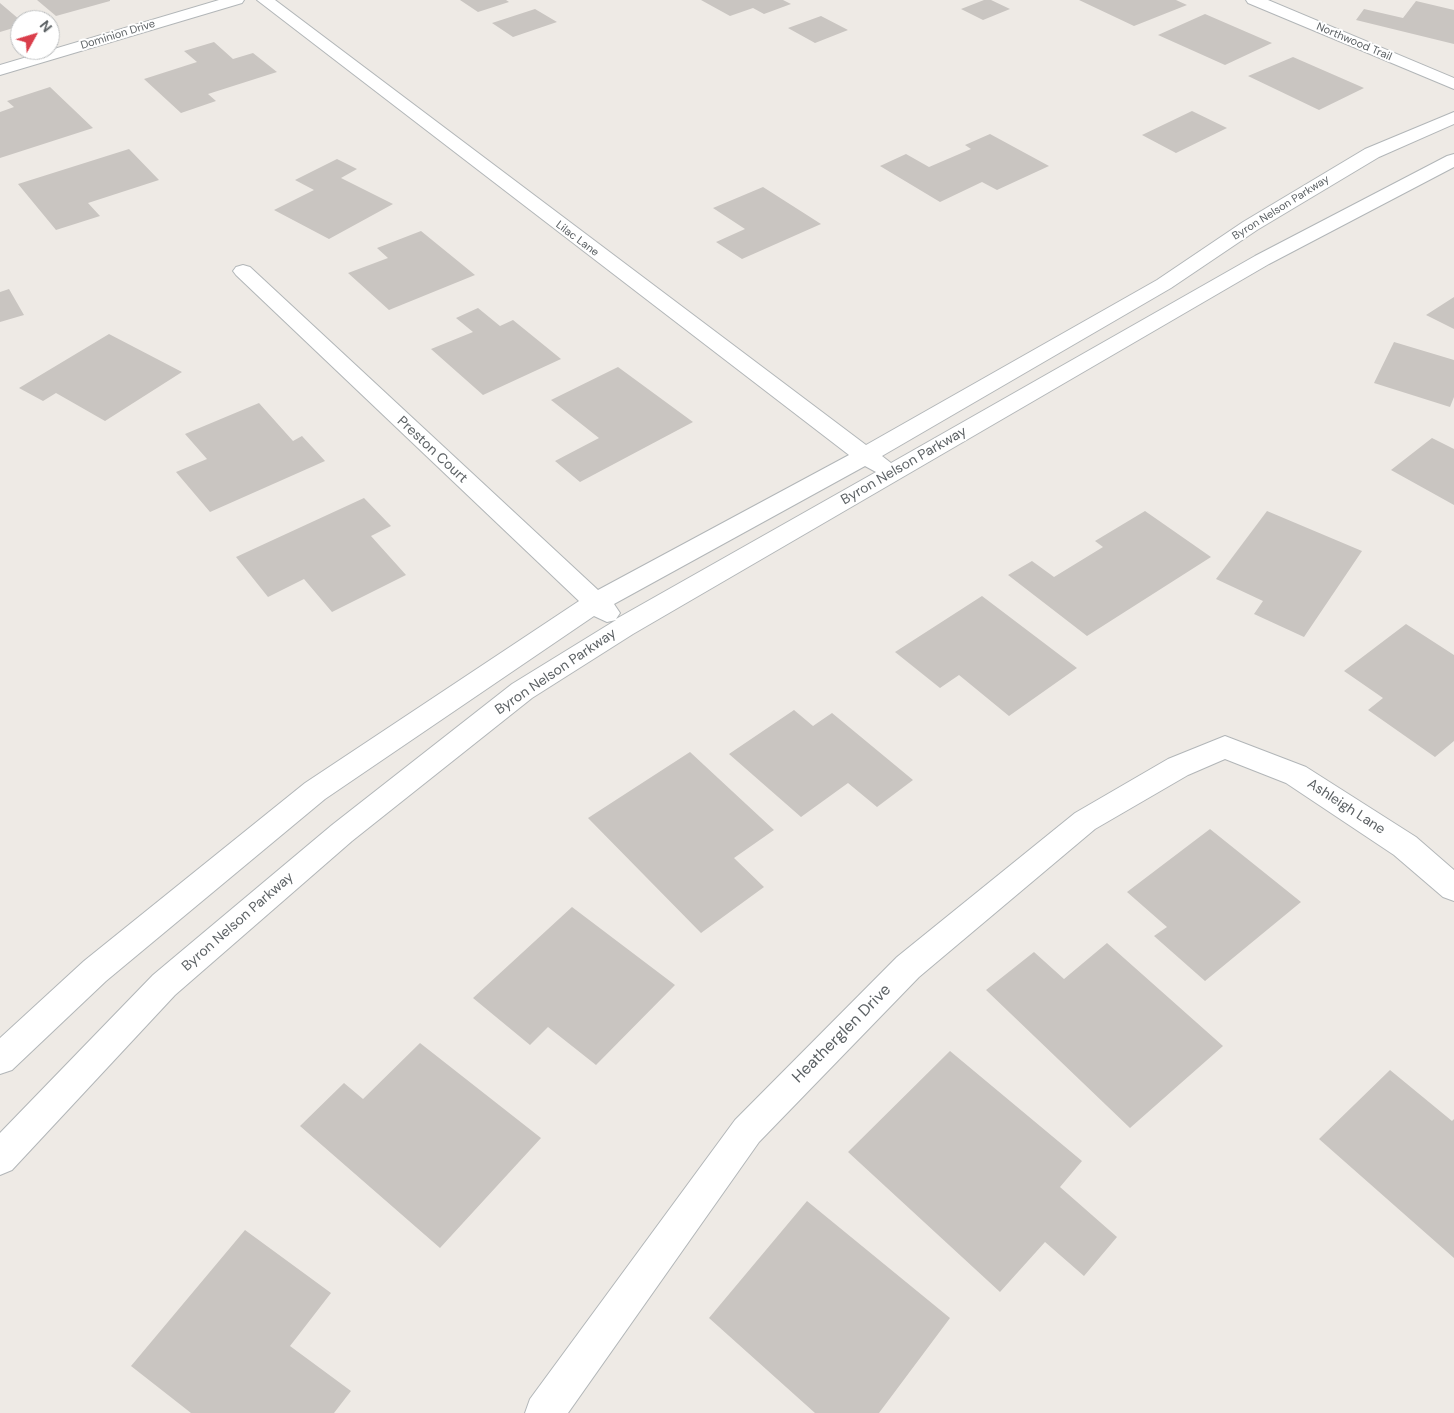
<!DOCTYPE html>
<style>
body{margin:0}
#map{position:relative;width:1454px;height:1413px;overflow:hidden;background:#eeeae5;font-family:"DM Sans",sans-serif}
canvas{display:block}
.north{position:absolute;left:10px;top:10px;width:50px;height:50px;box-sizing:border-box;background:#fff;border:1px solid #bec0c1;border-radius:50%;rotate:51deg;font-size:14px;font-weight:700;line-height:20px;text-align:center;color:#5c6164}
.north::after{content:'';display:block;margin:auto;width:18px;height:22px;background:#da3e4b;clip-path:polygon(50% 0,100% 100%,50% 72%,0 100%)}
</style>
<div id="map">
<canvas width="1454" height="1413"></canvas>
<div class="north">N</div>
</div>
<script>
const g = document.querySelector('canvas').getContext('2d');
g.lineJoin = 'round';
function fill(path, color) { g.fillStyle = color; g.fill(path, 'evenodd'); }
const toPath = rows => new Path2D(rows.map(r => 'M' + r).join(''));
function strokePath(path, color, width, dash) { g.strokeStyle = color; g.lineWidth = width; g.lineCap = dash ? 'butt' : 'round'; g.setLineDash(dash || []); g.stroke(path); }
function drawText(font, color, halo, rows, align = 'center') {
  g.font = font + ' "DM Sans",sans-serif'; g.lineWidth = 4; g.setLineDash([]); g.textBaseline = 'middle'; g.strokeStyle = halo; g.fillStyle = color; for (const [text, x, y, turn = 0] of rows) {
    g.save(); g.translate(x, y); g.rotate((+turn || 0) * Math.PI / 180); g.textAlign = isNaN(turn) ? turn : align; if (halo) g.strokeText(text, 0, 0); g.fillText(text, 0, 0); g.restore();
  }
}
fill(toPath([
 [37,0,110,0,110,1,56,16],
 [460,0,506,0,509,2,478,12],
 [701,0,783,0,791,4,764,14,753,8,730,16],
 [984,0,991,0,1010,9,983,20,961,9],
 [1079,0,1176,0,1187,5,1134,26],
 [1416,1,1454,10,1454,44,1356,20,1364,9,1403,18],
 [0,3,20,20,20,26,0,32],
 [535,9,557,22,513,37,492,23],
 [1205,14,1272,43,1225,65,1158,35],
 [821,16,848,30,815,43,788,28],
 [214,42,233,59,253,53,277,72,208,94,216,101,181,113,144,79,197,62,184,51],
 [1293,57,1364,88,1319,110,1248,76],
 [50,87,93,128,0,158,0,112,14,107,7,101],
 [1192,111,1227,128,1176,153,1142,135],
 [990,134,1049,166,997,190,982,182,940,202,880,166,906,154,929,167,971,149,965,145],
 [129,149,159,180,88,203,100,216,56,230,18,184],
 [337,159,357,169,341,178,393,204,329,239,274,210,314,190,295,180],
 [763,187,821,224,742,259,716,242,745,229,713,208],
 [421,231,475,275,389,310,348,273,388,258,377,248],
 [9,289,24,315,0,322,0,292],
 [1454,297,1454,329,1426,315],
 [478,308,500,326,513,320,561,359,483,395,431,349,473,332,456,318],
 [109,334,182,372,105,421,56,393,43,401,19,388],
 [1394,342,1454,360,1454,397,1450,407,1374,383],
 [618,367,693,422,580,482,555,461,599,438,551,400],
 [259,403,293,441,302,436,325,461,210,512,176,472,207,459,185,434],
 [1432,438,1454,449,1454,505,1391,470],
 [364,498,391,526,371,536,406,575,332,612,304,579,268,597,236,557],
 [1145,511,1211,557,1087,636,1008,575,1032,561,1054,577,1103,547,1095,541],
 [1267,511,1362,551,1304,637,1254,614,1263,601,1216,579],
 [982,596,1077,668,1009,716,959,675,940,688,895,652],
 [1406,624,1454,655,1454,741,1435,757,1368,710,1383,698,1344,671],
 [794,710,813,726,832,713,913,780,877,807,848,783,801,817,729,754],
 [690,752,774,830,734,858,764,887,701,933,588,818],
 [1210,829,1301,902,1205,981,1154,936,1167,927,1127,892],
 [572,907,675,985,596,1065,548,1027,530,1045,473,998],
 [1107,943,1223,1046,1130,1128,986,990,1034,952,1064,979],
 [420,1043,541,1138,440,1248,300,1126,344,1083,363,1099],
 [950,1051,1082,1161,1060,1187,1117,1237,1084,1276,1045,1242,1000,1292,848,1152],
 [1390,1070,1452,1121,1454,1119,1454,1258,1319,1139],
 [807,1201,950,1318,879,1413,815,1413,709,1318],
 [245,1230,331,1293,290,1346,351,1391,334,1413,191,1413,131,1366]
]), '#c9c5c1');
const minor = toPath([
 [219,0,244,0,242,3,0,75,0,65,219,0],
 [257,0,275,0,866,445,1157,280,1243,222,1365,149,1454,112,1454,124,1379,157,1257,230,1171,288,882,456,891,463,1255,256,1447,156,1454,154,1454,167,1269,264,633,634,532,698,352,841,175,995,12,1170,0,1175,0,1133,153,975,332,825,512,684,616,620,607,622,594,616,325,799,106,981,12,1070,0,1074,0,1038,84,961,305,783,579,601,236,275,233,271,236,267,243,265,250,267,598,590,849,455,257,0],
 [865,466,876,472,616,619,620,613,614,604,865,466],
 [1246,0,1268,0,1454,78,1454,89,1248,3,1246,0],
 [1225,736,1306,767,1416,837,1454,870,1454,901,1443,897,1394,855,1286,783,1225,759,1188,775,1095,829,919,977,759,1142,568,1413,525,1413,530,1399,735,1120,897,957,1075,813,1168,759,1225,736]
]);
strokePath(minor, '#b2b6b8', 2);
fill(minor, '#fff');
drawText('11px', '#5c6164', '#fff', [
 ["Dominion Drive",118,35,-17],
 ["Northwood Trail",1354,42,23],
 ["Byron Nelson Parkway",1281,208,-32],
 ["Lilac Lane",577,239,37]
]);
drawText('14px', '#5c6164', '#fff', [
 ["Preston Court",432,450,43],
 ["Byron Nelson Parkway",904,466,-30],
 ["Byron Nelson Parkway",556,672,-34],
 ["Ashleigh Lane",1346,807,33],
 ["Byron Nelson Parkway",238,922,-41]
]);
drawText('16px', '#5c6164', '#fff', [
 ["Heatherglen Drive",842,1034,-45]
]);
</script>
